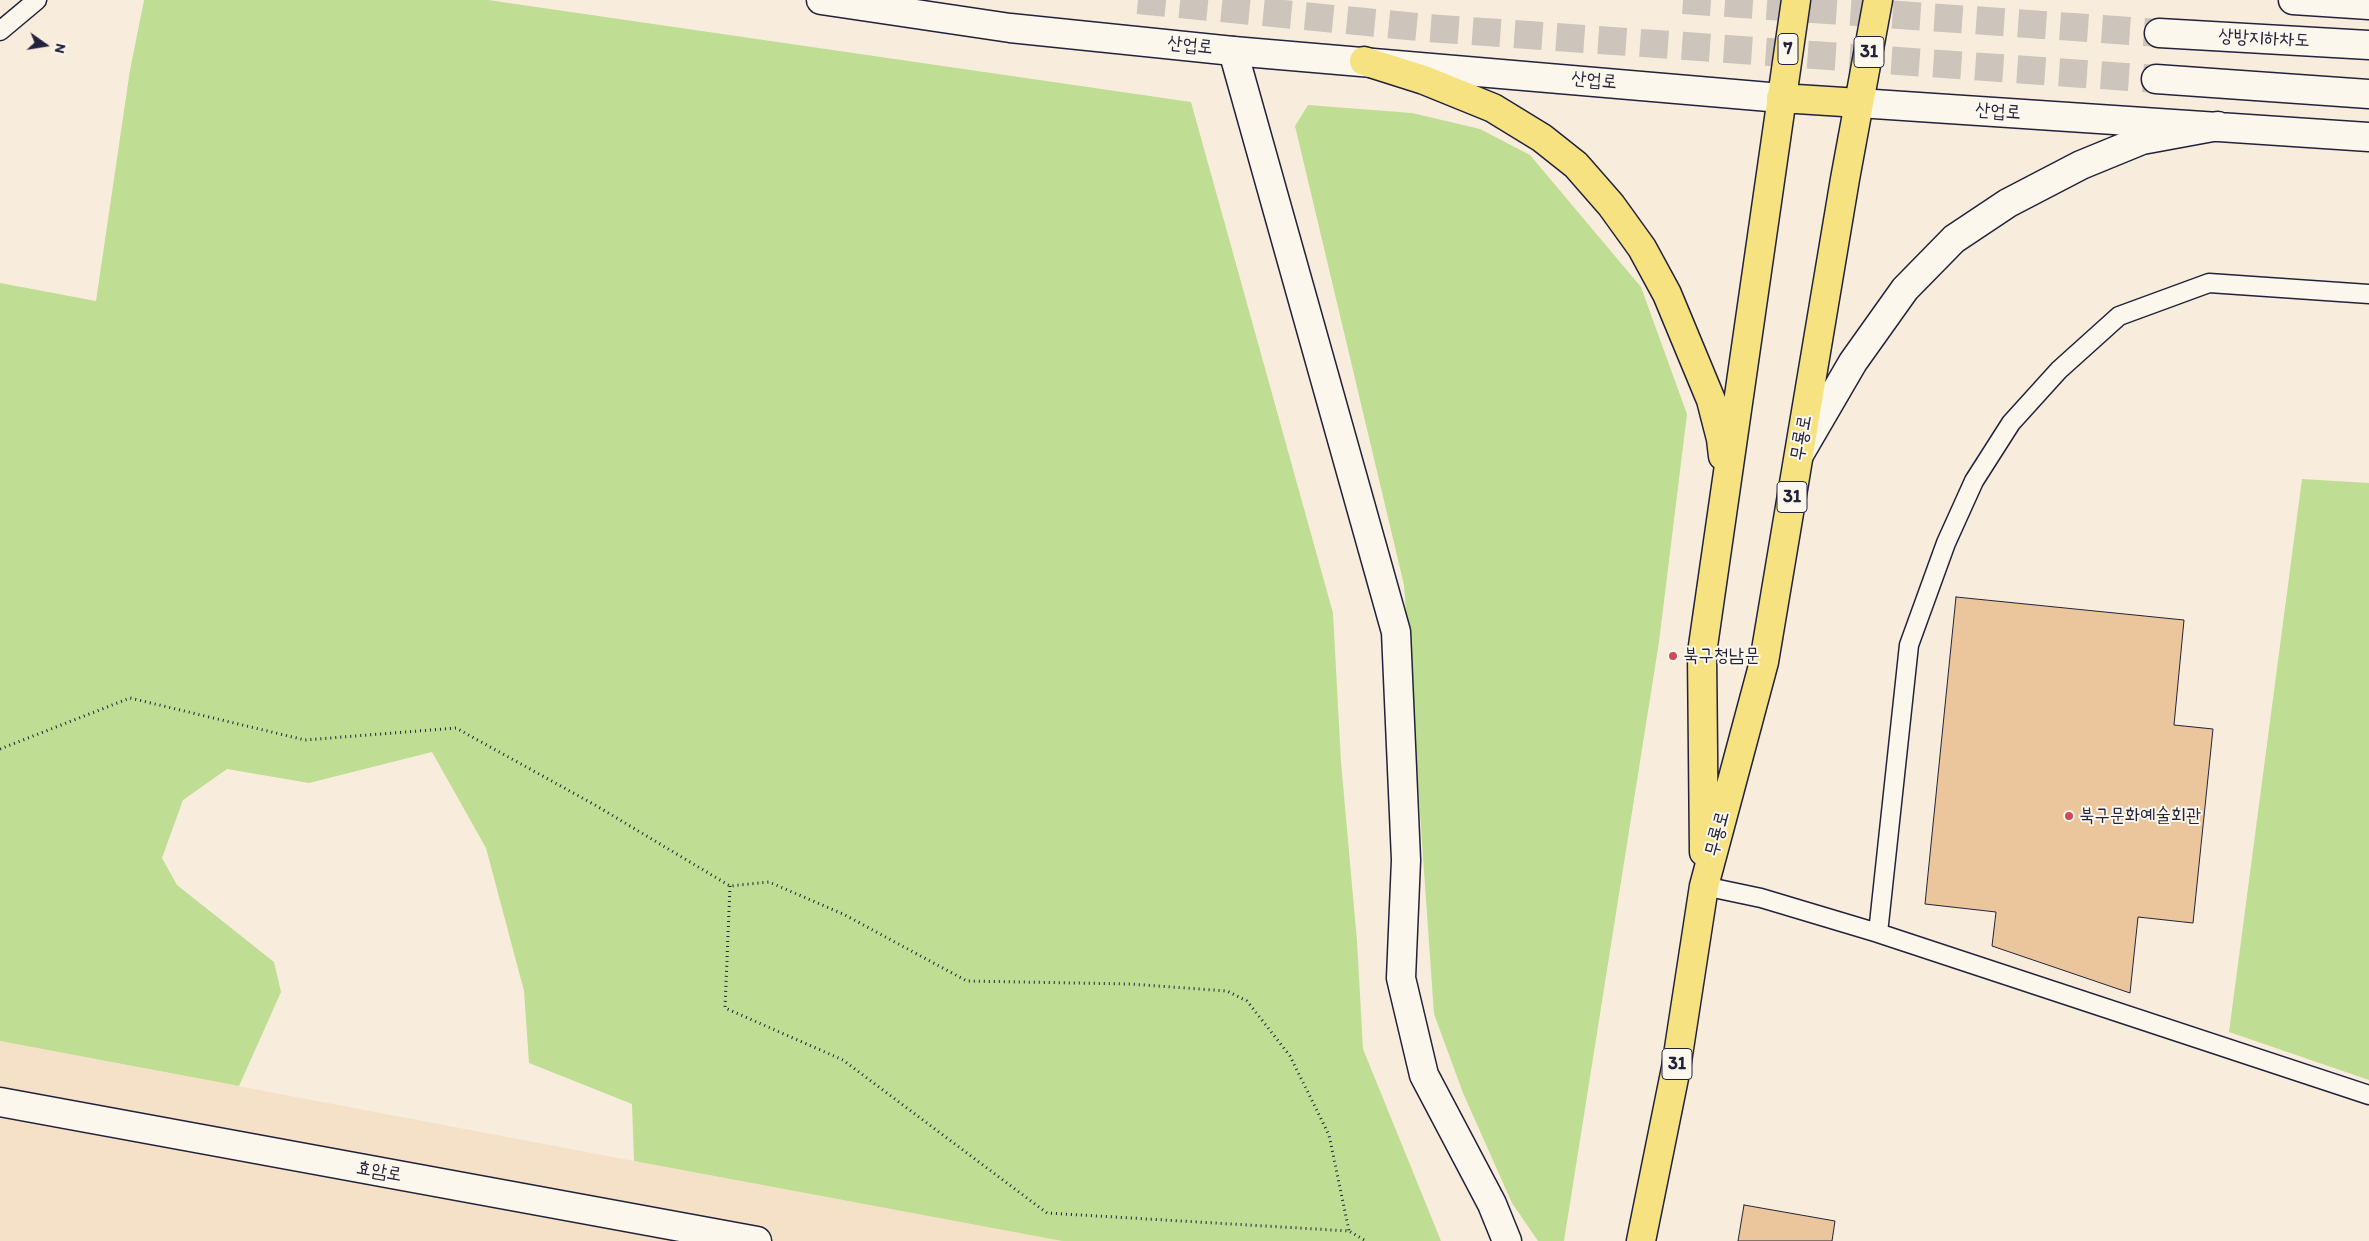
<!DOCTYPE html>
<meta charset="utf-8">
<style>
body{margin:0}
#map{position:relative;width:2369px;height:1241px;overflow:hidden;background:#f8eddc;font-family:Itim,sans-serif}
canvas{display:block}
.north{position:absolute;left:20px;top:20px;width:50px;height:50px;-webkit-text-stroke:4px #fbf7ec;paint-order:stroke;rotate:103deg;font-size:14px;font-weight:700;line-height:20px;text-align:center;color:#22223b}
.north::after{content:'';display:block;margin:auto;width:18px;height:22px;background:#22223b;clip-path:polygon(50% 0,100% 100%,50% 72%,0 100%)}
</style>
<div id="map">
<canvas width="2369" height="1241"></canvas>
<div class="north">N</div>
</div>
<script>
const g = document.querySelector('canvas').getContext('2d');
g.lineJoin = 'round';
function fill(path, color) { g.fillStyle = color; g.fill(path, 'evenodd'); }
const toPath = rows => new Path2D(rows.map(r => 'M' + r).join(''));
function strokePath(path, color, width, dash) { g.strokeStyle = color; g.lineWidth = width; g.lineCap = dash ? 'butt' : 'round'; g.setLineDash(dash || []); g.stroke(path); }
function drawText(font, color, halo, rows, align = 'center') {
  g.font = font + ' Itim,"Poor Story",sans-serif'; g.lineWidth = 4; g.setLineDash([]); g.textBaseline = 'middle'; g.strokeStyle = halo; g.fillStyle = color; for (const [text, x, y, turn = 0] of rows) {
    g.save(); g.translate(x, y); g.rotate((+turn || 0) * Math.PI / 180); g.textAlign = isNaN(turn) ? turn : align; if (halo) g.strokeText(text, 0, 0); g.fillText(text, 0, 0); g.restore();
  }
}
fill(toPath([
 [0,1041,634,1161,1062,1241,0,1241]
]), '#f4e1c8');
fill(toPath([
 [144,0,488,0,1191,102,1333,613,1341,762,1357,941,1363,1049,1441,1241,1062,1241,634,1161,632,1104,529,1063,524,991,486,848,432,752,309,783,227,769,183,800,162,858,177,885,274,962,281,992,239,1086,0,1041,0,283,96,301,130,70],
 [1308,105,1412,113,1480,129,1530,155,1641,287,1687,414,1659,642,1564,1241,1538,1241,1512,1203,1463,1093,1434,1014,1404,585,1295,126],
 [2302,479,2369,483,2369,1080,2229,1032]
]), '#c0dd94');
const building = toPath([
 [1956,597,2184,620,2174,725,2213,729,2193,923,2138,917,2130,993,1992,946,1996,912,1925,904,1956,597],
 [1744,1205,1835,1221,1832,1241,1738,1241,1744,1205]
]);
fill(building, '#ebc59b');
strokePath(building, '#22223b', 1);
strokePath(toPath([
 [1138,0,1428,28,2156,79],
 [1683,0,2159,33]
]), '#cdc4bc', 28, [28, 14]);
const lane = toPath([
 [0,31,37,0],
 [1704,886,1761,898,1878,933,2369,1095],
 [1878,933,1909,645,1946,543,1974,481,2011,423,2059,370,2119,316,2209,283,2369,294]
]);
const street = toPath([
 [1233,51,1396,632,1406,860,1401,978,1424,1075,1492,1204,1507,1241]
]);
const secondary = toPath([
 [821,0,1010,28,1233,51,1781,98],
 [2293,0,2369,5],
 [2159,33,2369,45],
 [2156,79,2369,94],
 [1859,103,2369,137],
 [1800,453,1853,362,1905,289,1954,239,2008,203,2081,165,2142,140,2218,126],
 [0,1102,757,1241]
]);
const primary = toPath([
 [1364,61,1424,80,1493,108,1542,138,1576,165,1611,205,1642,248,1667,294,1711,400,1721,439,1723,456],
 [1781,98,1859,103],
 [1704,852,1702,653,1796,0],
 [1641,1241,1676,1068,1704,886,1764,662,1845,179,1878,0]
]);
strokePath(lane, '#22223b', 21);
strokePath(street, '#22223b', 31);
strokePath(secondary, '#22223b', 31);
strokePath(primary, '#22223b', 31);
strokePath(toPath([
 [0,749,130,698,305,740,456,728,595,805,730,886,769,882,843,914,967,981,1130,984,1227,991,1247,1001,1290,1056,1329,1135,1349,1231],
 [730,886,725,1008,843,1060,1047,1213,1349,1231,1366,1241]
]), '#22223b', 3, [1, 4]);
strokePath(lane, '#fbf7ec', 18);
strokePath(street, '#fbf7ec', 28);
strokePath(secondary, '#fbf7ec', 28);
strokePath(primary, '#f7e281', 28);
for (const [x, y, r, color] of [
 [1673,656,5,"#d1495b"],
 [2069,816,5,"#d1495b"]
]) { const dot = new Path2D(); dot.arc(x, y, r, 0, 2 * Math.PI); g.fillStyle = color; g.fill(dot); strokePath(dot, '#fbf7ec', 2); }
for (const [x, y, w] of [
 [1788,49,20],
 [1869,52,30],
 [1792,497,30],
 [1677,1064,30]
]) { const box = new Path2D(); box.roundRect(x - w / 2, y - 15.5, w, 31, 4); g.fillStyle = '#fbf7ec'; g.fill(box); strokePath(box, '#22223b', 1); }
drawText('bold 18px', '#22223b', null, [
 ["7",1788,49],
 ["31",1869,52],
 ["31",1792,497],
 ["31",1677,1064]
]);
drawText('19px', '#22223b', '#fbf7ec', [
 ["상방지하차도",2264,39,3],
 ["산업로",1190,46,6],
 ["산업로",1594,81,5],
 ["산업로",1998,112,4],
 ["무룡로",1802,438,-80],
 ["무룡로",1718,834,-75],
 ["효암로",379,1172,10]
]);
drawText('19px', '#22223b', '#fbf7ec', [
 ["북구청남문",1683,656],
 ["북구문화예술회관",2079,816]
], 'left');
</script>
